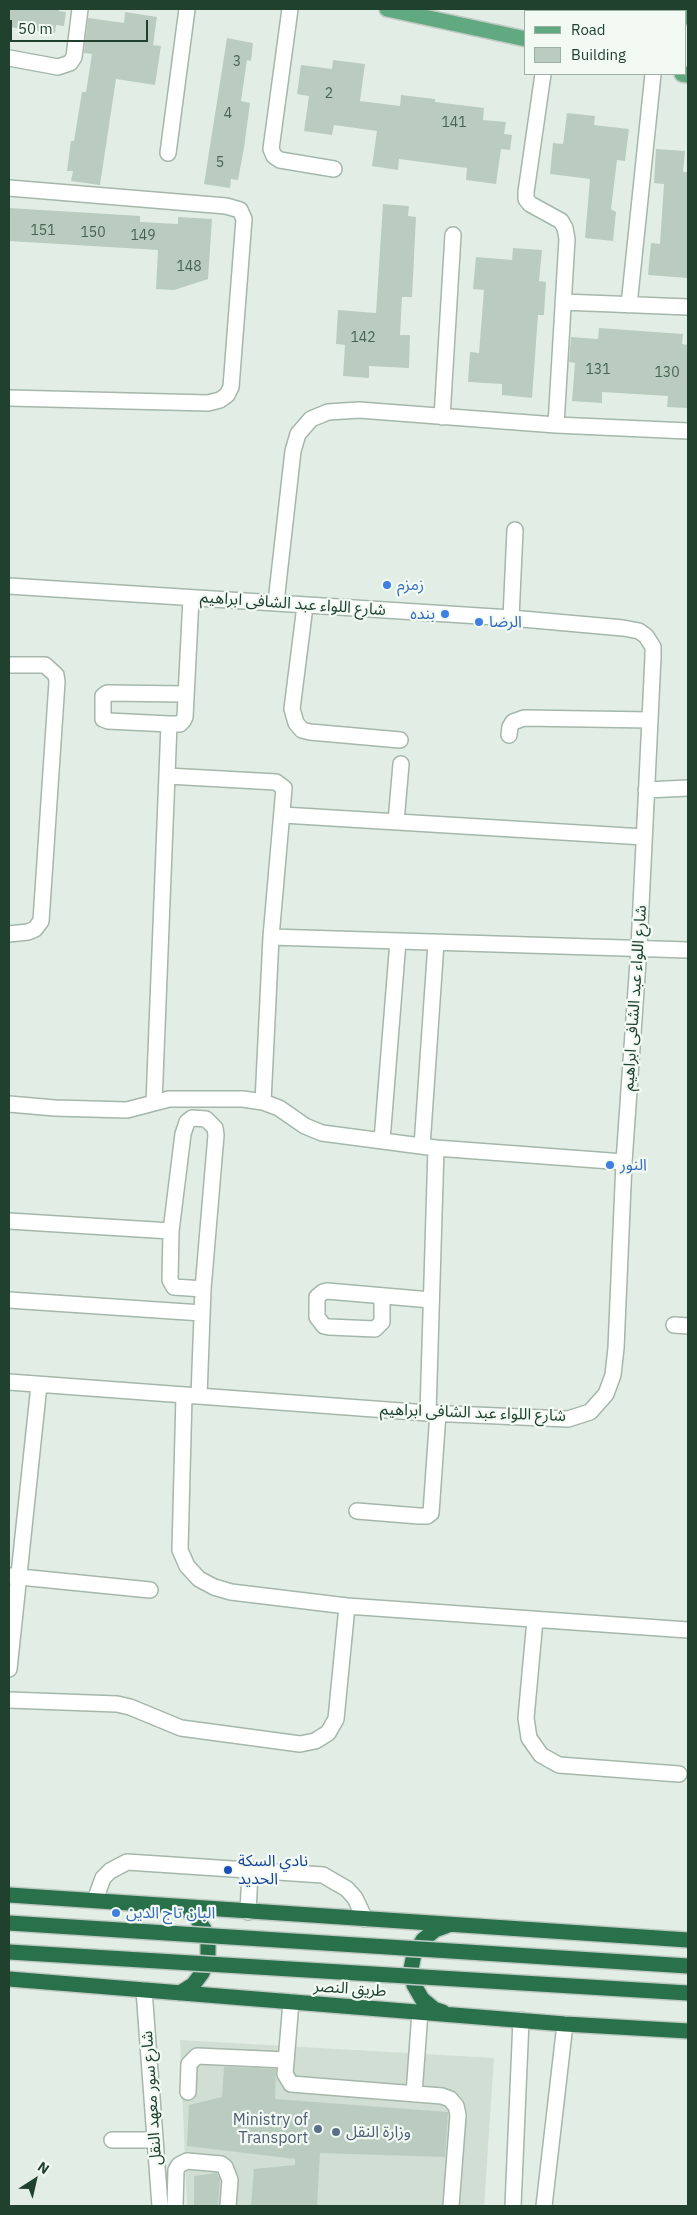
<!DOCTYPE html>
<meta charset="utf-8">
<style>
body{margin:0}
#map{position:relative;width:697px;height:2215px;overflow:hidden;background:#e2eee5;font-family:"IBM Plex Sans",sans-serif}
canvas{display:block}
.frame{position:absolute;inset:0;border:10px solid #1f412e;pointer-events:none}
.legend{position:absolute;left:524px;top:10px;width:162px;height:65px;box-sizing:border-box;background:#f3faf4;border:1px solid #9eb0a5;margin:0;padding:6px 9px;list-style:none;font-size:15px;color:#1f412e}
.legend li{display:flex;align-items:center;gap:10px;height:25px}
.legend b{width:25px;border:1px solid #9eb0a5}
.north{position:absolute;left:10px;top:2155px;width:50px;height:50px;-webkit-text-stroke:4px #f3faf4;paint-order:stroke;rotate:35deg;font-size:14px;font-weight:700;line-height:20px;text-align:center;color:#1f412e}
.north::after{content:'';display:block;margin:auto;width:18px;height:22px;background:#1f412e;clip-path:polygon(50% 0,100% 100%,50% 72%,0 100%)}
.scale{position:absolute;left:10px;top:20px;width:138px;height:22px;box-sizing:border-box;border:2px solid #1f412e;border-top:0;padding-left:6px;font-size:15px;line-height:18px;white-space:nowrap;color:#1f412e;-webkit-text-stroke:4px #f3faf4;paint-order:stroke}
</style>
<div id="map">
<canvas width="697" height="2215"></canvas>
<div class="frame"></div>
<ul class="legend">
<li><b style="height:6px;background:#61a980"></b>Road</li>
<li><b style="height:14px;background:#baccbf"></b>Building</li>
</ul>
<div class="north">N</div>
<div class="scale">50 m</div>
</div>
<script>
const g = document.querySelector('canvas').getContext('2d');
g.lineJoin = 'round';
function fill(path, color) { g.fillStyle = color; g.fill(path, 'evenodd'); }
const toPath = rows => new Path2D(rows.map(r => 'M' + r).join(''));
function strokePath(path, color, width, dash) { g.strokeStyle = color; g.lineWidth = width; g.lineCap = dash ? 'butt' : 'round'; g.setLineDash(dash || []); g.stroke(path); }
function drawText(font, color, halo, rows, align = 'center') {
  g.font = font + ' "IBM Plex Sans","Noto Sans Arabic",sans-serif'; g.lineWidth = 4.5; g.setLineDash([]); g.textBaseline = 'middle'; g.strokeStyle = halo; g.fillStyle = color; for (const [text, x, y, turn = 0] of rows) {
    g.save(); g.translate(x, y); g.rotate((+turn || 0) * Math.PI / 180); g.textAlign = isNaN(turn) ? turn : align; if (halo) g.strokeText(text, 0, 0); g.fillText(text, 0, 0); g.restore();
  }
}
fill(toPath([
 [180,2040,494,2058,484,2206,187,2206]
]), '#d0ded3');
fill(toPath([
 [9,9,59,9,59,11,66,12,64,26,56,25,55,33,9,27],
 [125,12,157,17,153,45,161,46,155,85,116,79,100,185,71,181,73,171,67,171,71,141,74,141,82,92,86,92,92,54,84,53,88,18,124,23],
 [227,38,253,43,251,61,247,60,241,101,250,103,244,148,238,180,231,179,230,188,204,184],
 [333,60,365,64,360,101,400,106,401,95,435,99,435,102,484,108,483,120,506,122,504,134,512,135,510,150,501,149,496,184,466,180,467,168,399,159,398,170,372,166,377,131,334,125,332,135,304,131,309,96,297,94,301,65,332,69],
 [567,113,595,116,594,125,629,129,625,161,617,160,611,209,616,212,613,241,585,238,590,179,550,174,553,143,563,144],
 [656,149,685,151,683,172,688,172,688,278,648,275,651,243,660,244,664,184,654,183],
 [383,204,409,206,408,216,416,217,412,297,402,297,400,335,410,335,409,368,369,366,369,378,343,376,345,345,336,344,338,310,376,313],
 [9,208,140,216,140,222,178,224,178,217,212,219,208,279,174,290,156,289,158,250,9,241],
 [513,248,542,250,539,281,546,282,544,315,538,315,532,398,502,395,502,384,468,382,470,352,479,353,484,290,473,289,476,257,512,260],
 [599,328,683,334,682,344,688,345,688,408,667,407,668,396,602,392,602,403,572,401,575,363,569,362,571,337,598,339],
 [224,2067,276,2069,275,2099,448,2112,445,2157,320,2153,317,2206,251,2206,254,2169,295,2165,295,2159,187,2146,189,2105,222,2097],
 [217,2173,220,2179,218,2206,194,2206,194,2176]
]), '#baccbf');
const minor = toPath([
 [290,9,271,149,274,156,280,160,334,169],
 [9,58,58,67,70,63,74,57,80,9],
 [543,74,526,192,526,199,530,204,561,221,565,228,567,239,556,425],
 [168,153,187,9],
 [9,188,226,206,240,210,244,219,231,387,227,395,220,400,208,403,9,398],
 [563,302,688,307],
 [629,305,653,74],
 [442,417,453,235],
 [9,586,511,618,623,628,639,631,646,636,653,647,653,657,639,947,624,1162,616,1348,613,1375,606,1394,590,1412,568,1419,428,1413,9,1382],
 [276,602,293,451,298,434,311,419,328,412,359,410,556,425,688,431],
 [305,606,292,709,296,723,302,730,310,732,400,740],
 [511,618,515,530],
 [9,665,45,665,56,675,57,682,41,921,35,929,28,932,9,934],
 [185,694,107,693,103,696,103,719,108,721,169,724,180,724,183,721,185,717,191,598],
 [509,735,510,727,513,722,524,718,650,720],
 [168,776,276,782,284,788,271,937,263,1102],
 [646,790,688,788],
 [283,815,644,837],
 [396,822,401,764],
 [271,937,688,950],
 [154,1103,169,724],
 [9,1104,55,1108,127,1110,169,1099,243,1099,263,1102,279,1108,305,1126,322,1133,436,1148,624,1162],
 [382,1140,398,941],
 [422,1146,436,943],
 [9,1221,171,1231],
 [382,1296,382,1322,375,1329,329,1327,324,1326,317,1317,317,1297,323,1292,327,1291,431,1300],
 [9,1300,202,1313],
 [674,1325,688,1326],
 [184,1396,180,1550,187,1566,199,1579,214,1587,231,1592,347,1606,688,1630],
 [199,1396,203,1289,216,1135,215,1128,206,1119,192,1118,187,1122,183,1134,171,1231,170,1280,174,1287,203,1289],
 [428,1413,436,1148],
 [357,1511,419,1516,427,1516,431,1513,438,1413],
 [10,1576,150,1590],
 [535,1620,526,1718,529,1738,541,1755,559,1765,679,1774],
 [9,1669,39,1385],
 [9,1700,117,1704,130,1707,181,1728,300,1744,315,1741,328,1733,336,1719,347,1606],
 [95,1900,103,1878,110,1871,127,1862,323,1875,347,1889,355,1898,365,1919],
 [248,1912,250,1872],
 [144,1990,160,2206],
 [291,2002,285,2074,291,2084,442,2096,450,2099,456,2106,458,2115,451,2206],
 [188,2092,189,2064,197,2056,286,2060],
 [414,2094,420,2012],
 [112,2140,155,2140],
 [175,2206,176,2170,179,2165,187,2161,221,2164,225,2167,230,2180,228,2206],
 [513,2206,521,2020],
 [544,2206,565,2024]
]);
const major = toPath([
 [387,9,526,39],
 [654,9,665,11],
 [686,16,688,17],
 [682,74,688,75]
]);
const highway = toPath([
 [9,1895,688,1940],
 [9,1979,565,2024,688,2031],
 [180,1993,193,1985,202,1973,208,1959,208,1943,204,1929,195,1916,182,1907],
 [443,2012,434,2009,422,1999,414,1985,411,1969,414,1954,423,1940,435,1930,446,1926]
]);
strokePath(minor, '#a4b7aa', 18);
strokePath(major, '#c0cac4', 18);
strokePath(highway, '#c0cac4', 18);
strokePath(minor, '#fff', 15);
strokePath(major, '#61a980', 15);
strokePath(highway, '#28714b', 15);
const highwayBridge = toPath([
 [9,1923,688,1966],
 [9,1952,688,1993]
]);
strokePath(highwayBridge, '#c0cac4', 18, []);
strokePath(highwayBridge, '#28714b', 15);
for (const [x, y, r, color] of [
 [387,585,5,"#3f7fe0"],
 [445,614,5,"#3f7fe0"],
 [479,622,5,"#3f7fe0"],
 [610,1165,5,"#3f7fe0"],
 [228,1870,5,"#1a4fb4"],
 [116,1913,5,"#3f7fe0"],
 [318,2129,5,"#5c6f8a"],
 [336,2132,5,"#5c6f8a"]
]) { const dot = new Path2D(); dot.arc(x, y, r, 0, 2 * Math.PI); g.fillStyle = color; g.fill(dot); strokePath(dot, '#f3faf4', 2); }
drawText('14px', '#466452', null, [
 ["3",237,62],
 ["2",329,94],
 ["4",228,114],
 ["141",454,123],
 ["5",220,163],
 ["151",43,231],
 ["150",93,233],
 ["149",143,236],
 ["148",189,267],
 ["142",363,338],
 ["131",598,370],
 ["130",667,373]
]);
drawText('16px', '#366cbe', '#f3faf4', [
 ["زمزم",397,585],
 ["بنده",435,614,"right"],
 ["الرضا",489,622],
 ["النور",620,1165],
 ["البان تاج الدين",126,1913]
], 'left');
drawText('16px', '#1f412e', '#f3faf4', [
 ["شارع اللواء عبد الشافى ابراهيم",293,604,4],
 ["شارع اللواء عبد الشافى ابراهيم",635,998,-86],
 ["شارع اللواء عبد الشافى ابراهيم",473,1413,2],
 ["طريق النصر",350,1989,4],
 ["شارع سور معهد النقل",152,2098,-94]
]);
drawText('16px', '#164399', '#f3faf4', [
 ["نادي السكة",238,1861],
 ["الحديد",238,1879]
], 'left');
drawText('16px', '#4e5e75', '#f3faf4', [
 ["Ministry of",308,2120],
 ["Transport",308,2138],
 ["وزارة النقل",346,2132,"left"]
], 'right');
</script>
